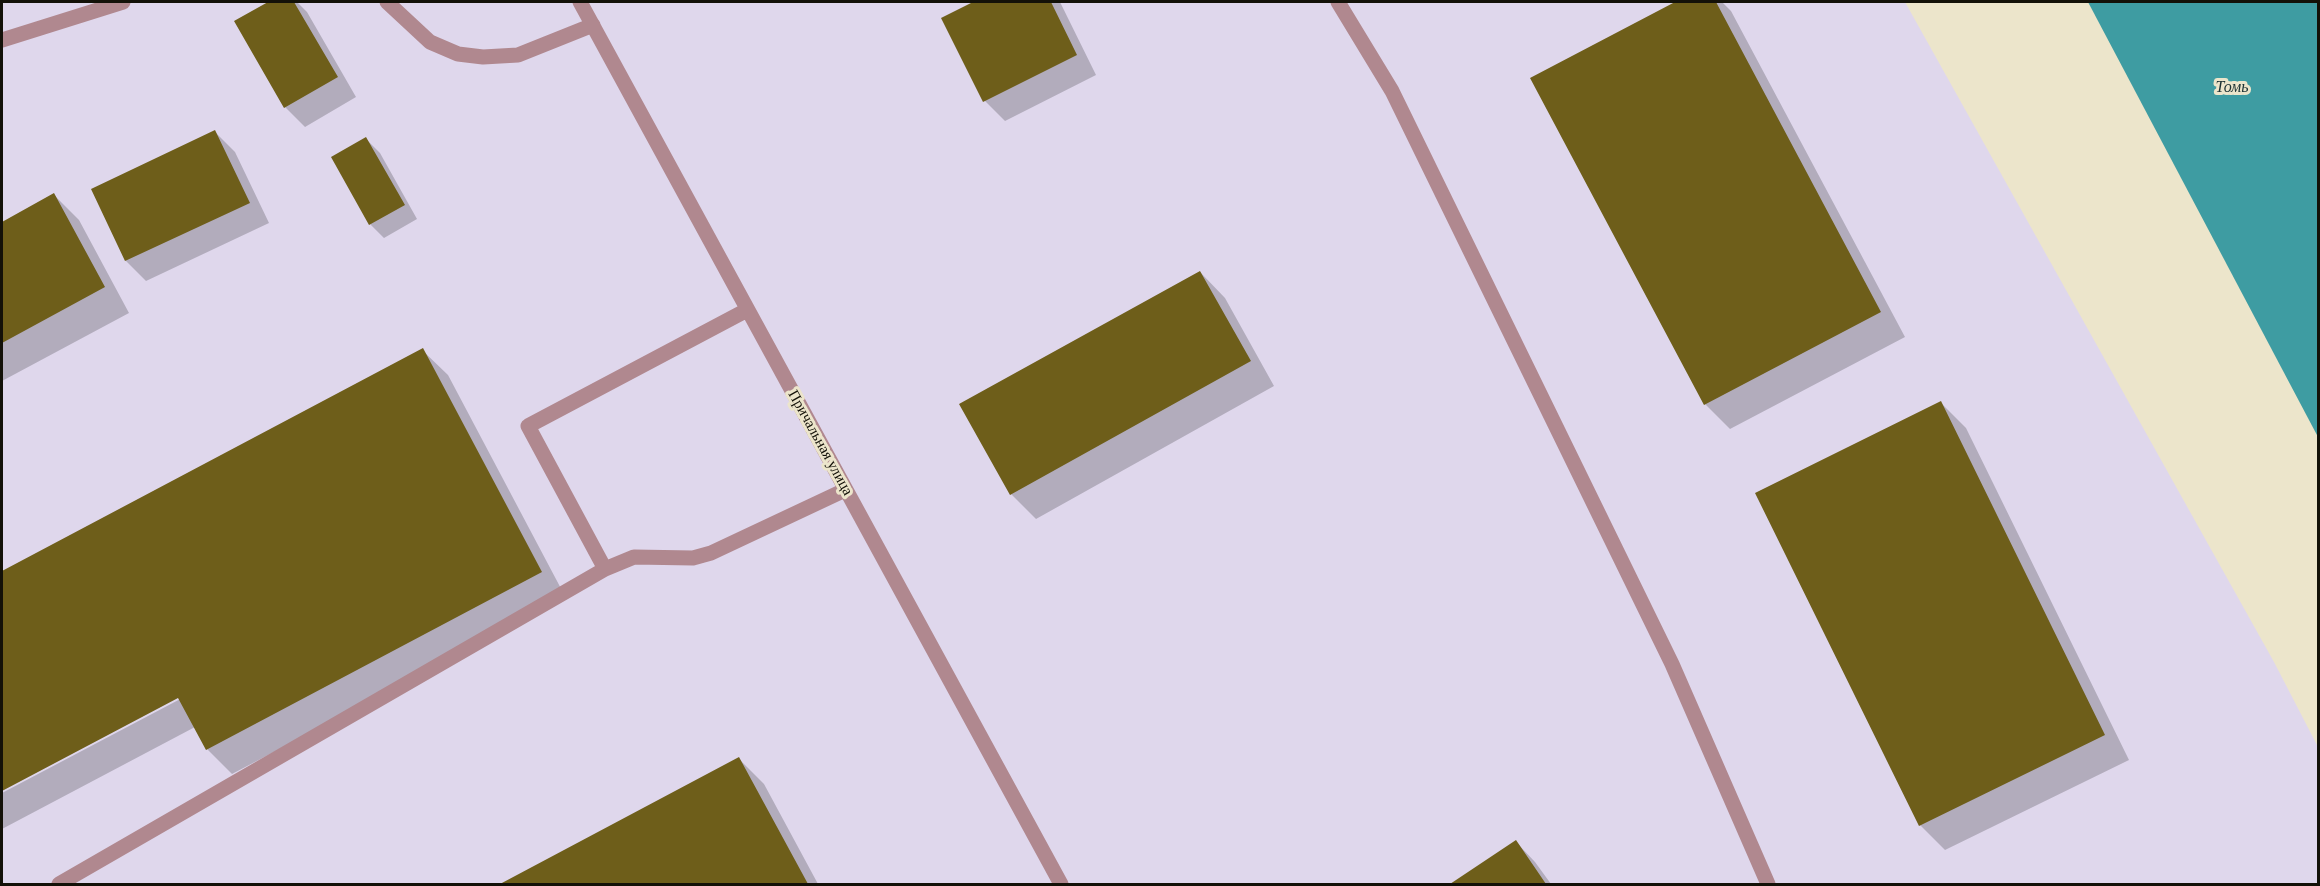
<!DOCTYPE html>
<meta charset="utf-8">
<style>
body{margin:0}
#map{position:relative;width:2320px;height:886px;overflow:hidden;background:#ece5cb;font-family:"Times New Roman",serif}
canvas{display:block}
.frame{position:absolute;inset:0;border:3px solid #131108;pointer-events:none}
</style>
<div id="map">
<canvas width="2320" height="886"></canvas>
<div class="frame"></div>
</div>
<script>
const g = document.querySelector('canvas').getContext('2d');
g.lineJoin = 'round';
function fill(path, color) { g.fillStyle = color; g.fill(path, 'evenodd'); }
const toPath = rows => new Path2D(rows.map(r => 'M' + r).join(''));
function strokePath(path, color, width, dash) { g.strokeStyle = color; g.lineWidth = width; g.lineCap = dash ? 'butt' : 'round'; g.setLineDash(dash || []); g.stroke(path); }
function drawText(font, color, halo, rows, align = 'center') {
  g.font = font + ' "Times New Roman",serif'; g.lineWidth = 6; g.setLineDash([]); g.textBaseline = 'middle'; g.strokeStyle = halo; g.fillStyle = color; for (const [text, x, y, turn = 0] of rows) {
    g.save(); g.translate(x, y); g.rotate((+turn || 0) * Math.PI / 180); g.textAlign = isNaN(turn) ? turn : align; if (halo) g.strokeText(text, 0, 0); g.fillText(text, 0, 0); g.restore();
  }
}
fill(toPath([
 [2,2,1905,2,2274,662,2318,747,2318,884,2,884]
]), '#dfd7ec');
fill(toPath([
 [2088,2,2318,2,2318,437]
]), '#3e9ca2');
fill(toPath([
 [271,2,297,2,307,12,356,97,305,127,285,107,236,21],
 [976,2,1060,2,1096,75,1005,121,985,101,943,18],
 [1678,2,1722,2,1731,11,1905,337,1730,429,1705,404,1532,79],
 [215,132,235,152,269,223,146,281,126,261,93,190],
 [366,139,380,153,417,219,384,238,370,224,333,158],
 [54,195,79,220,129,313,2,381,2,223],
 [1200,272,1225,298,1274,386,1036,519,1011,494],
 [422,350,448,375,566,598,232,774,207,749,195,727,2,829,2,793,186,696,184,693,2,790,2,572],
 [1941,403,1966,428,2129,760,1945,850,1920,825],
 [739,759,764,784,818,884,503,884],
 [1516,842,1535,862,1551,884,1453,884]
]), '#0003');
fill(toPath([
 [268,2,294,2,338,77,284,108,234,21],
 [973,2,1051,2,1077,55,983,102,941,18],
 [1675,2,1716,2,1881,312,1704,405,1530,78],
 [215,130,250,203,125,261,91,189],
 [366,137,405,205,369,225,331,157],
 [54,193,105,287,2,343,2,222],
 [1200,271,1251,361,1010,495,959,404],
 [423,348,542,572,206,750,178,698,2,791,2,571],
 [1941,401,2105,735,1919,826,1755,493],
 [739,757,808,884,500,884],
 [1516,840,1546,884,1450,884]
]), '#6e5e1a');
strokePath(toPath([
 [387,2,430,42,458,54,483,57,518,55,593,25],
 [580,2,1061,884],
 [1338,2,1392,91,1672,664,1768,884],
 [2,40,123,2],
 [605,569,528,426,747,310],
 [59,884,605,569,634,557,693,558,711,553,845,490]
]), '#b0888f', 15);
drawText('15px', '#131108', '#ece5cb', [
 ["Причальная улица",820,443,61]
]);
drawText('italic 16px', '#1b3133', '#ece5cb', [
 ["Томь",2232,88]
]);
</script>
